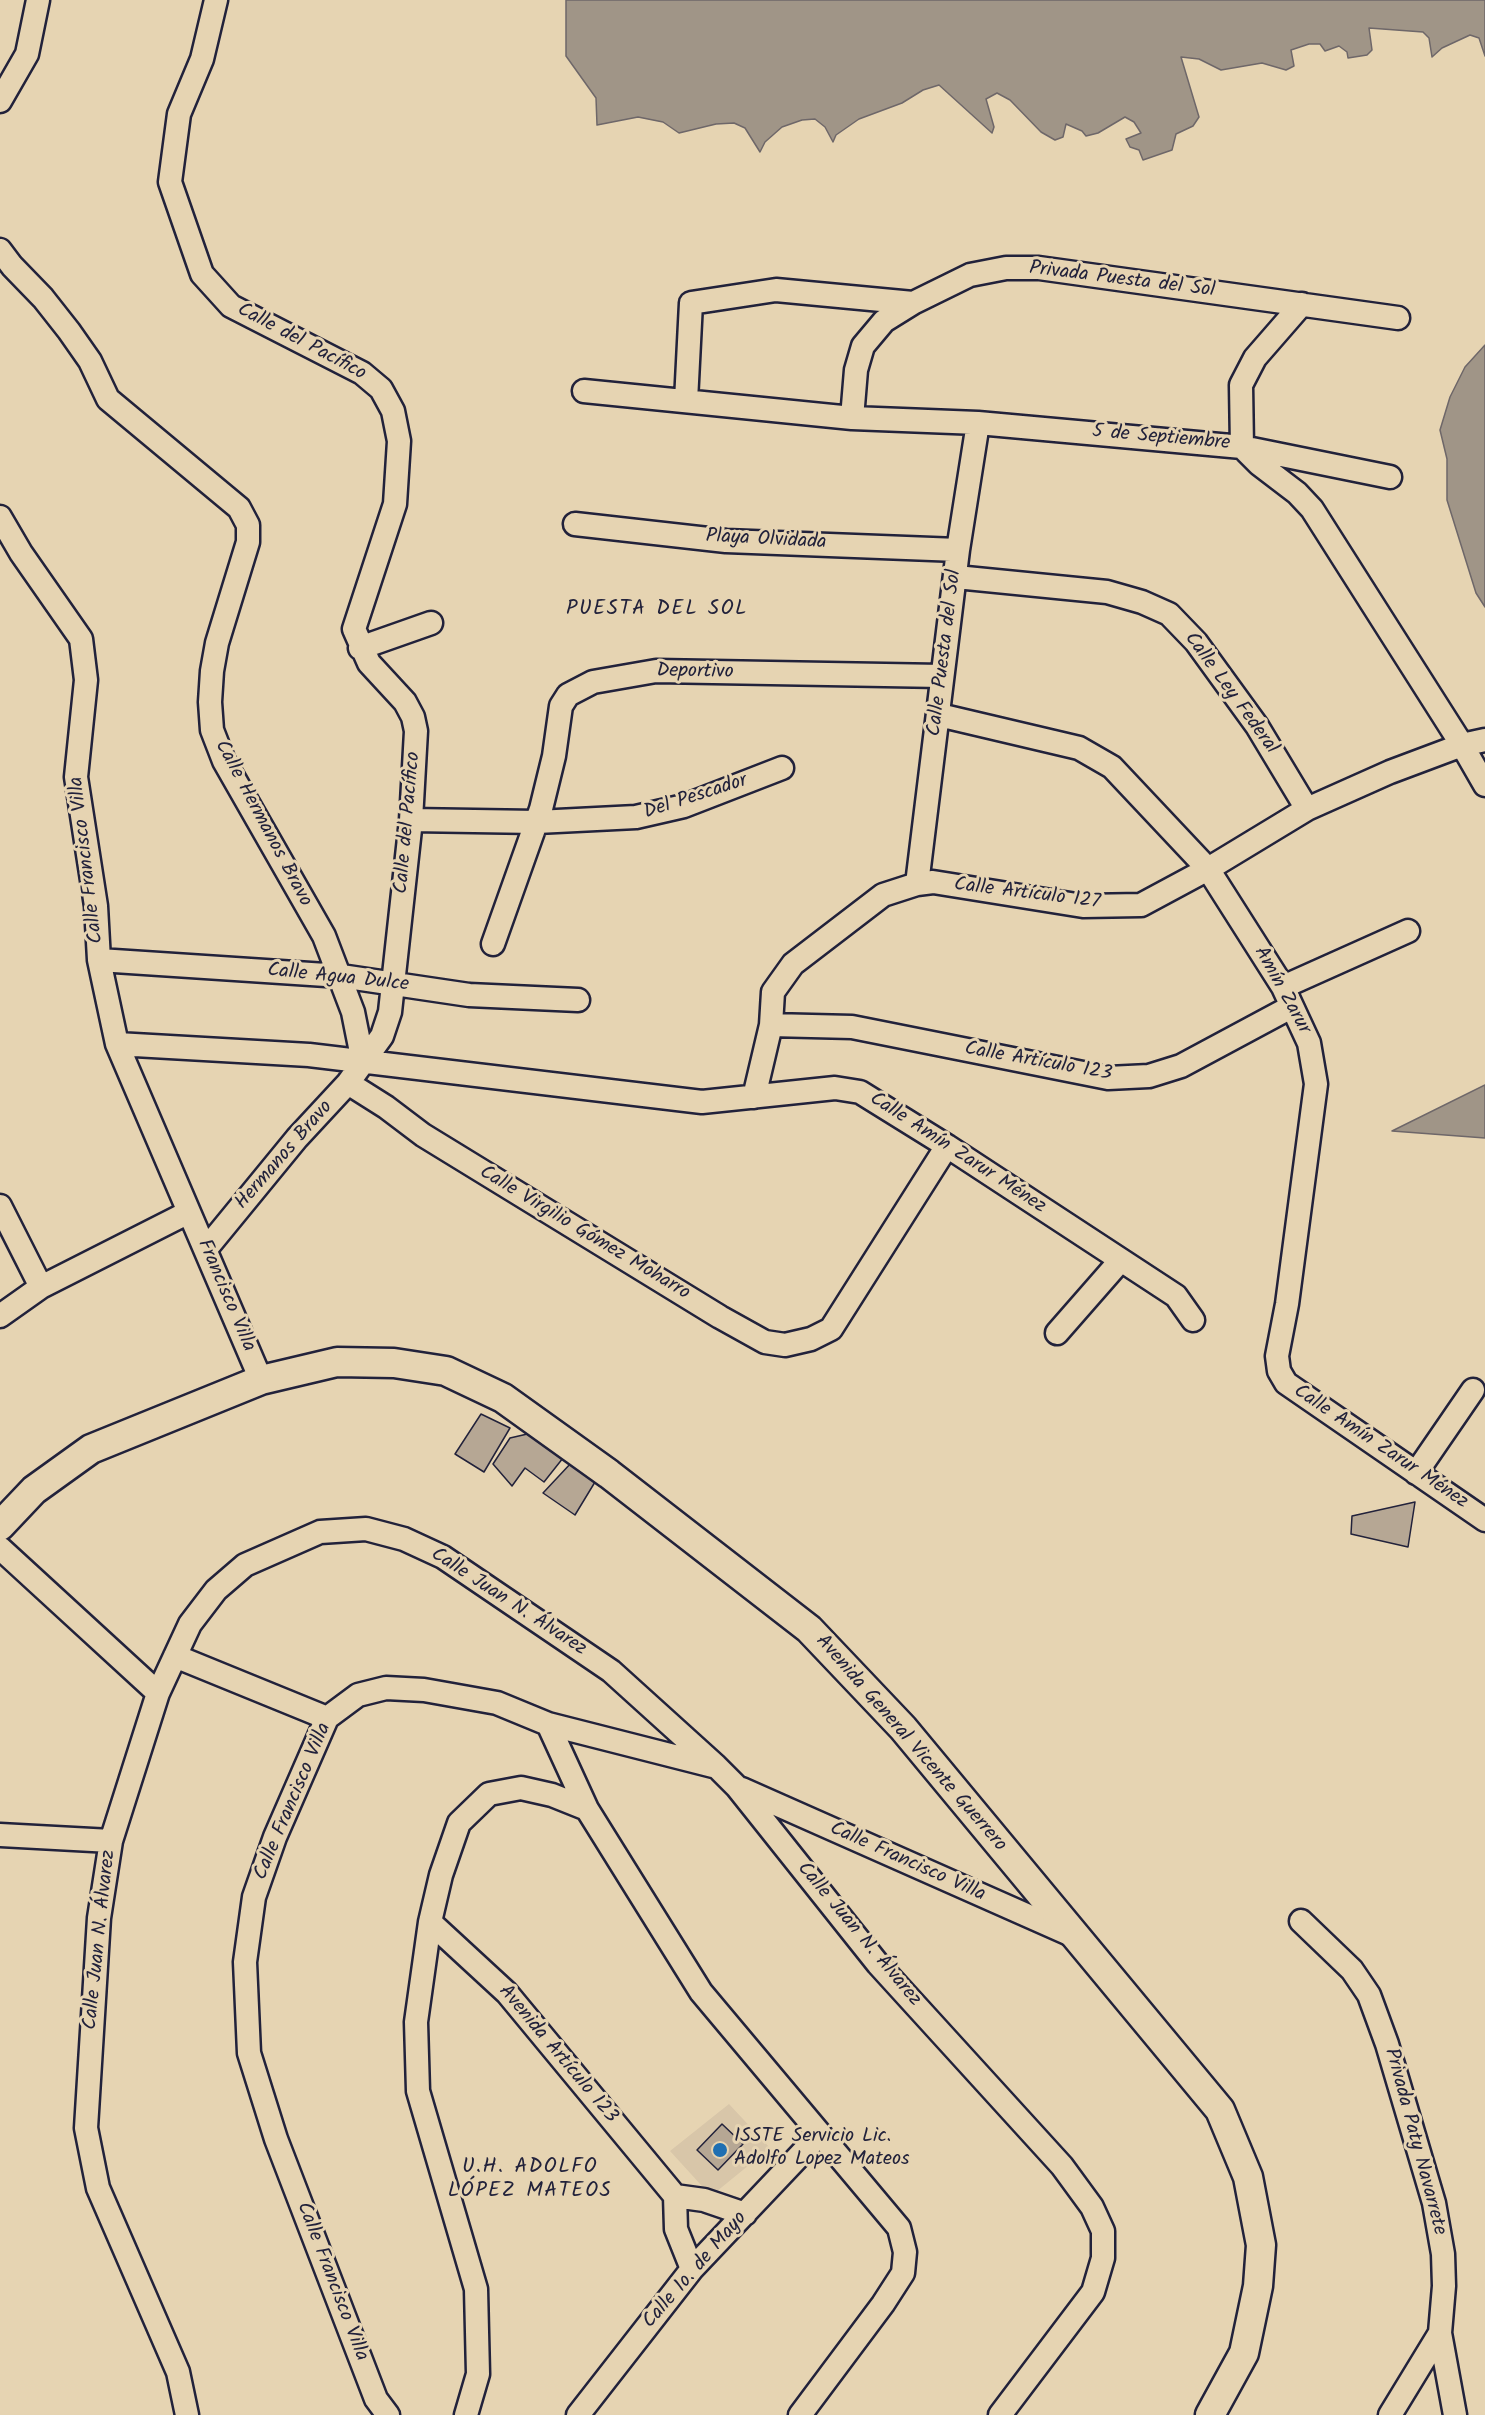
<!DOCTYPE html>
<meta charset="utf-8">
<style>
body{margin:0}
canvas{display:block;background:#e6d4b2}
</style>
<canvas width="1485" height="2415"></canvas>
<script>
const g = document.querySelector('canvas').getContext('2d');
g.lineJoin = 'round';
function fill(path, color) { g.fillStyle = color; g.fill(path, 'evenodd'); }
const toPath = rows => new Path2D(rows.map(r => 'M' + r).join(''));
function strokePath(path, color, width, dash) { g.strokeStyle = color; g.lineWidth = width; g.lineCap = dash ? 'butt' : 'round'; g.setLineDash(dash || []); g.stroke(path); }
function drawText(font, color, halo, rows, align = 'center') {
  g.font = font + ' Kalam,sans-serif'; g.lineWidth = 6; g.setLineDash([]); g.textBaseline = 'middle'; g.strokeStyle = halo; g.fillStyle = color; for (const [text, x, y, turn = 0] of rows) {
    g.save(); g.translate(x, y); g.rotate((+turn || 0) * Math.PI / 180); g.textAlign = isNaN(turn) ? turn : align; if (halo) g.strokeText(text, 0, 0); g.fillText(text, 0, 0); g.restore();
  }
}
fill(toPath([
 [729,2104,770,2148,711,2196,670,2151]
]), '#d8c6a9');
const water = toPath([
 [566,0,1485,0,1485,56,1479,38,1470,35,1442,48,1432,57,1429,38,1423,32,1369,28,1372,50,1367,55,1348,58,1347,52,1339,46,1325,51,1320,44,1309,44,1291,50,1294,66,1286,70,1262,63,1221,70,1199,59,1181,57,1199,117,1193,126,1176,134,1172,150,1143,160,1139,150,1130,147,1126,139,1141,133,1134,122,1125,117,1098,133,1086,136,1082,131,1066,124,1063,137,1055,140,1041,132,1010,100,997,93,986,99,994,127,992,133,939,85,923,90,902,103,859,119,836,135,833,142,825,127,815,119,802,120,782,127,765,142,760,152,745,128,734,123,716,124,679,133,663,122,638,117,597,125,596,98,566,56,566,0],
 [1485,345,1485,607,1476,593,1447,500,1447,459,1440,430,1450,397,1465,367,1485,345],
 [1485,1085,1485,1138,1392,1131,1485,1085]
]);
fill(water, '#a09587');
strokePath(water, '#6e6769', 1.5);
const building = toPath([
 [481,1414,510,1428,484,1472,455,1454,481,1414],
 [536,1432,563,1458,544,1482,525,1468,512,1486,493,1464,510,1438,536,1432],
 [572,1462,595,1482,575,1515,543,1493,572,1462],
 [1415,1502,1408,1547,1351,1534,1352,1516,1415,1502],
 [722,2124,743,2144,718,2170,697,2150,722,2124]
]);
fill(building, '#b6a794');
strokePath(building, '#22223b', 1.5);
const minor = toPath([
 [0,101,27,54,38,0],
 [0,250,12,266,43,298,69,331,90,361,108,399,239,508,248,525,248,542,217,643,212,671,210,702,212,730,224,761,324,936,353,1012,363,1062],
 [584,391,852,418,978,423,1242,447,1390,477],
 [686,401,691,303,776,290,913,303],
 [852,418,856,370,863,346,884,321,913,303,970,275,1006,268,1039,268,1398,318],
 [1242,447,1259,464,1297,493,1312,509,1462,745,1485,785],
 [1242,447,1241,385,1255,358,1302,304],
 [0,517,21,553,81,639,86,680,76,777,96,906,99,960,117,1044,261,1380],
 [575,524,726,541,958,550],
 [956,577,1107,592,1142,602,1169,614,1196,642,1257,726,1307,809],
 [360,648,431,623],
 [939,715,1079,748,1112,767,1208,869,1283,987,1309,1043,1316,1084,1287,1304,1277,1356,1279,1371,1286,1383,1485,1520],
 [411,820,537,822,636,817,684,806,782,768],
 [917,884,958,550,978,423],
 [493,944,541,809,554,756,561,706,568,695,593,682,656,671,942,676],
 [99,960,341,976,469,995,578,1000],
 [1283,987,1408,931],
 [771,1025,852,1027,1108,1078,1149,1076,1181,1066,1291,1007],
 [117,1044,309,1055,702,1102,835,1088,860,1092,947,1146,1176,1296,1193,1320],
 [348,1083,386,1107,423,1135,720,1317,765,1342,785,1345,811,1339,831,1329,947,1146],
 [754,1097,771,1025,773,992,793,964,883,895,917,884,933,882,1083,906,1141,905,1208,869,1307,809,1390,772,1462,745,1485,740],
 [0,1206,41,1287],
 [206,1249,297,1138,348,1083,382,1036,390,1012,393,984,411,820,416,731,413,717,405,702,369,663,354,629,395,504,399,441,393,411,381,389,362,373,231,306,202,274,170,182,179,114,202,59,216,0],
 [0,1316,41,1287,189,1212],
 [1057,1333,1120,1261],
 [1416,1473,1473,1390],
 [0,1548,158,1693],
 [175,1656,327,1718],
 [548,1724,587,1809,701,1992,899,2228,905,2252,903,2273,883,2304,800,2415],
 [742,1789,1076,1937],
 [0,1835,111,1841],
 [1301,1921,1352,1970,1369,1995,1387,2044,1434,2203,1443,2254,1444,2286,1440,2333,1390,2415],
 [430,1922,507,1993,675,2196,676,2229,692,2269],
 [675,2196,704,2200,745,2214],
 [1440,2333,1455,2415],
 [187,2415,178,2372,98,2188,86,2128,99,1918,111,1841,158,1693,190,1624,216,1590,245,1565,320,1532,366,1529,404,1539,443,1557,611,1671,716,1766,737,1787,878,1964,1062,2166,1092,2207,1103,2231,1103,2258,1093,2292,1000,2415],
 [388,2415,376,2399,276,2139,249,2053,245,1962,254,1897,275,1837,327,1718,358,1695,386,1688,424,1690,497,1703,548,1724,713,1766],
 [466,2415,478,2374,476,2289,418,2091,416,2022,430,1922,441,1875,459,1823,489,1794,521,1788,552,1795,587,1809],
 [578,2415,692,2269,820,2134]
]);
const tertiary = toPath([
 [0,1526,34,1490,91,1449,261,1380,337,1362,394,1363,446,1371,503,1398,609,1474,809,1629,903,1728,1220,2110,1248,2177,1261,2245,1258,2286,1244,2353,1210,2415]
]);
strokePath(minor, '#22223b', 27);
strokePath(tertiary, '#22223b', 33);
strokePath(minor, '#e6d4b2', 22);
strokePath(tertiary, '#e6d4b2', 28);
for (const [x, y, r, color] of [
 [720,2150,8,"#1f6fb2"]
]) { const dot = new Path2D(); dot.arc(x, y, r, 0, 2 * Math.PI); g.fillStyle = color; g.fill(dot); strokePath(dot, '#e6d4b2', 2); }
drawText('20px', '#22223b', '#e6d4b2', [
 ["Privada Puesta del Sol",1122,281,7],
 ["Calle del Pacífico",301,343,28],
 ["5 de Septiembre",1161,439,5],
 ["Playa Olvidada",766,541,3],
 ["Calle Puesta del Sol",946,653,-83],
 ["Deportivo",695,673,1],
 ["Calle Ley Federal",1230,694,54],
 ["Del Pescador",696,798,-18],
 ["Calle del Pacífico",409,823,-85],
 ["Calle Hermanos Bravo",262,824,62],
 ["Calle Francisco Villa",88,860,-97],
 ["Calle Artículo 127",1027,895,7],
 ["Calle Agua Dulce",338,979,6],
 ["Amín Zarur",1281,991,61],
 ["Calle Artículo 123",1038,1063,10],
 ["Calle Amín Zarur Ménez",957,1154,33],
 ["Hermanos Bravo",285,1156,-49],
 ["Calle Virgilio Gómez Moharro",584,1234,31],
 ["Francisco Villa",225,1296,67],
 ["Calle Amín Zarur Ménez",1380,1448,34],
 ["Calle Juan N. Álvarez",508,1603,33],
 ["Avenida General Vicente Guerrero",910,1744,49],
 ["Calle Francisco Villa",294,1802,-67],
 ["Calle Francisco Villa",907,1863,24],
 ["Calle Juan N. Álvarez",858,1935,50],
 ["Calle Juan N. Álvarez",101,1940,-84],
 ["Avenida Artículo 123",557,2055,50],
 ["Privada Paty Navarrete",1414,2142,75],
 ["Calle 1o. de Mayo",696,2271,-49],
 ["Calle Francisco Villa",331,2282,69]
]);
drawText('20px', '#22223b', '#e6d4b2', [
 ["ISSTE Servicio Lic.",734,2138],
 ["Adolfo Lopez Mateos",734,2161]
], 'left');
g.letterSpacing = '1.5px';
drawText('21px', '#22223b', '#e6d4b2', [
 ["PUESTA DEL SOL",657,610],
 ["U.H. ADOLFO",530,2168],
 ["LÓPEZ MATEOS",530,2192]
]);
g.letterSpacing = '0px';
</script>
